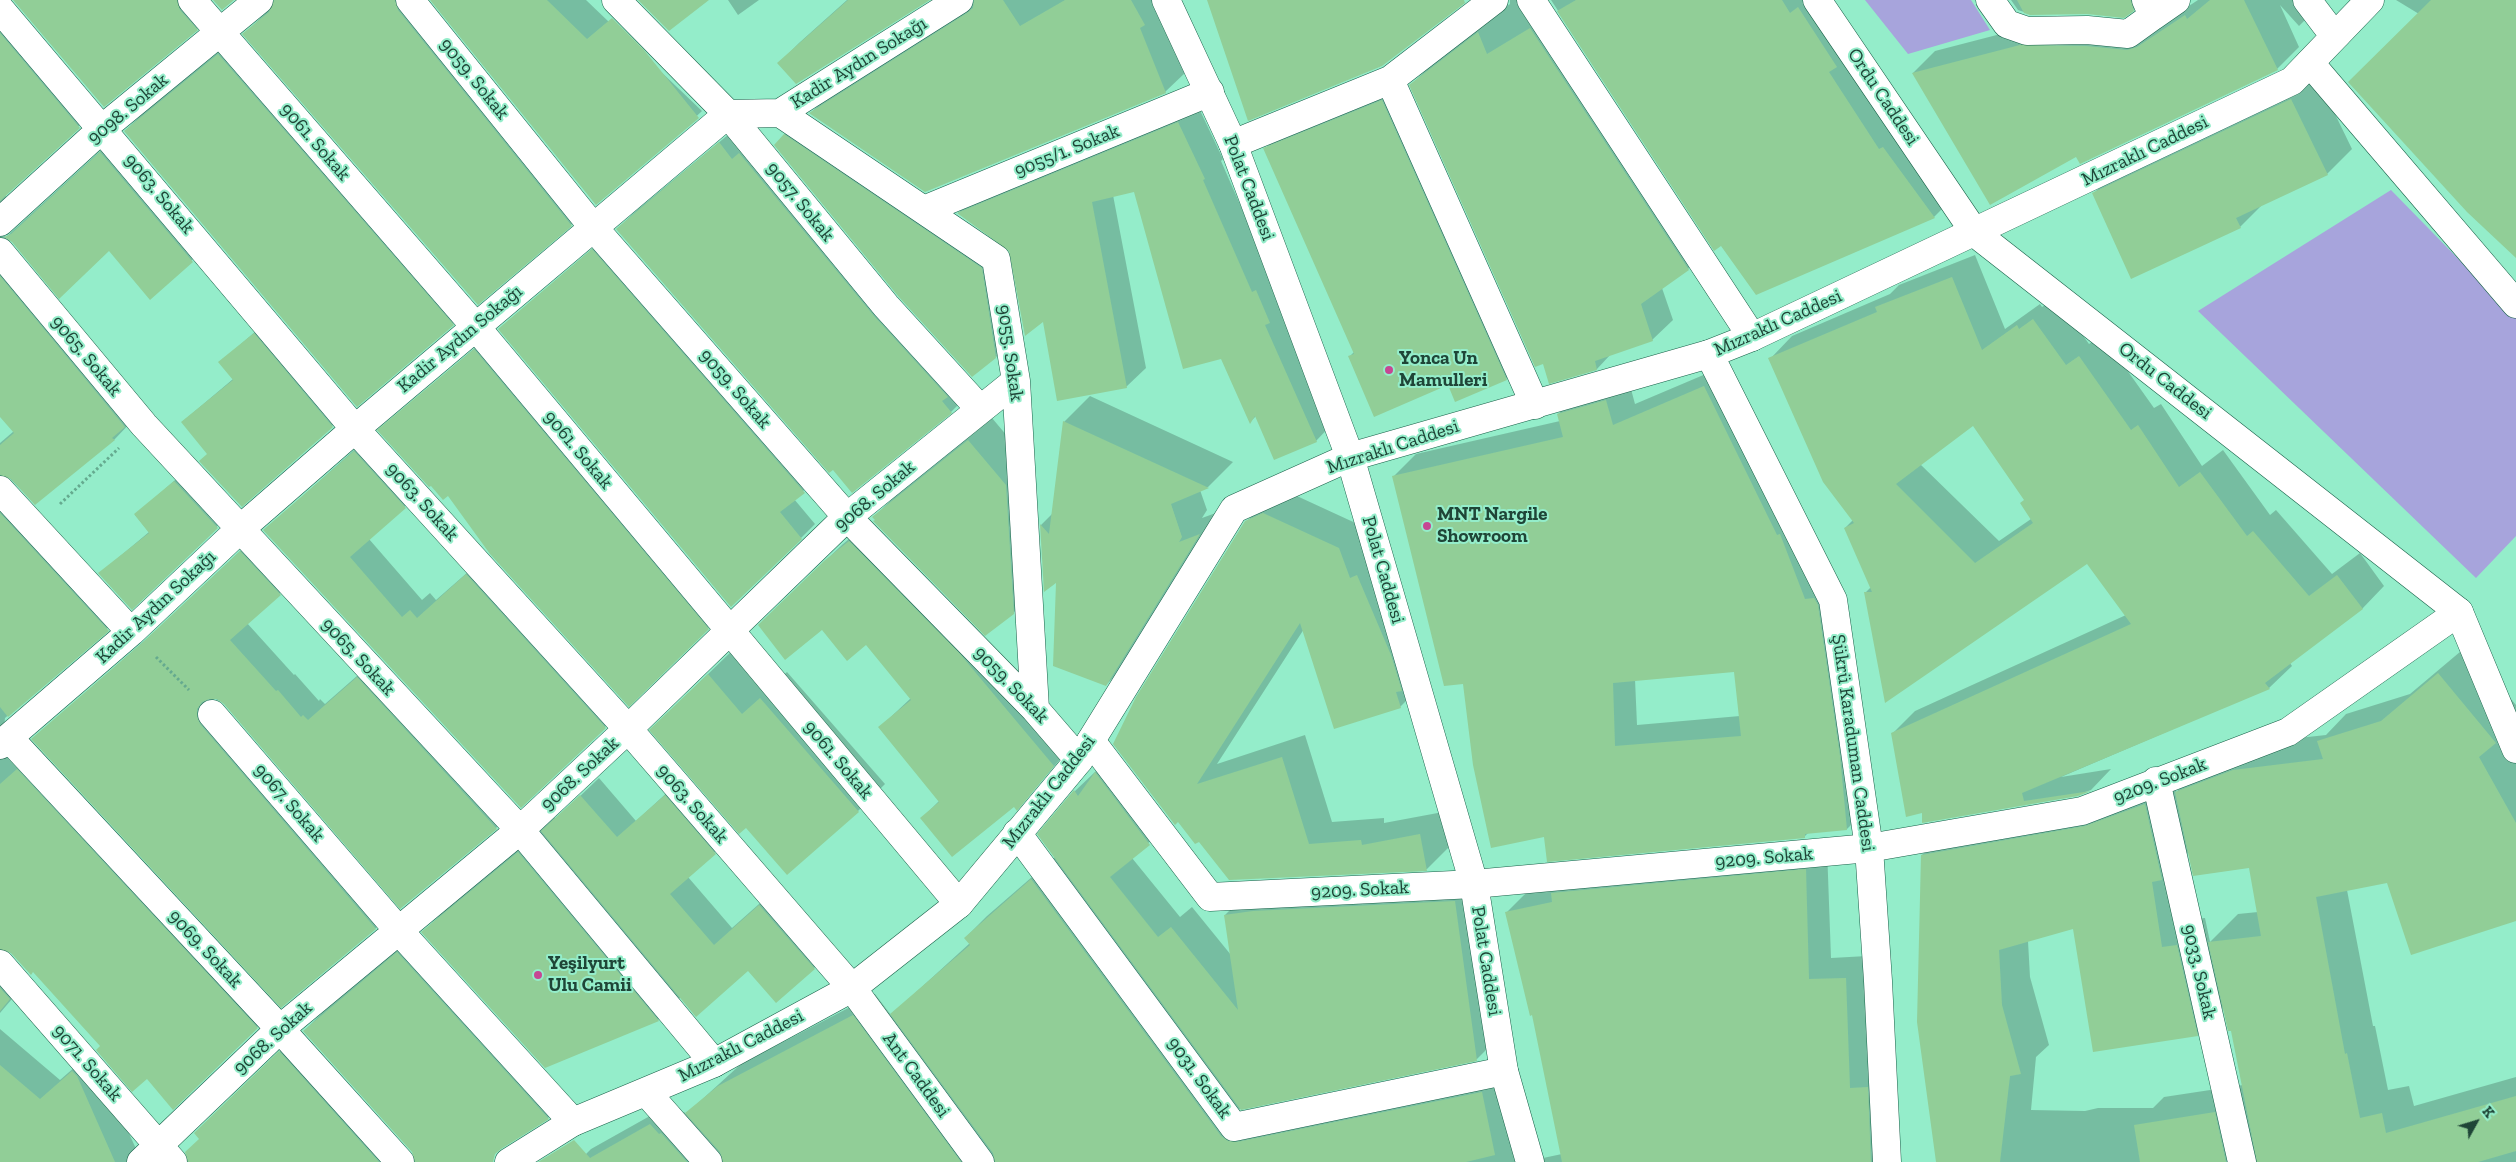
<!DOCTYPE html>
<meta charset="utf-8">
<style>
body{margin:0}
#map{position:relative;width:2516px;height:1162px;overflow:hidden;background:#94edca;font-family:"Zilla Slab",serif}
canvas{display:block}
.north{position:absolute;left:2451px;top:1097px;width:50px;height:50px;-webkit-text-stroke:4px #94edca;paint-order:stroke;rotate:51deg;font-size:14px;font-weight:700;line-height:20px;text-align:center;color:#1f4537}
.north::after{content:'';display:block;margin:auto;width:18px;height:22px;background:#1f4537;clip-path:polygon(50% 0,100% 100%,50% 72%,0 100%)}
</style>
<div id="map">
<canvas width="2516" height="1162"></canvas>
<div class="north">K</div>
</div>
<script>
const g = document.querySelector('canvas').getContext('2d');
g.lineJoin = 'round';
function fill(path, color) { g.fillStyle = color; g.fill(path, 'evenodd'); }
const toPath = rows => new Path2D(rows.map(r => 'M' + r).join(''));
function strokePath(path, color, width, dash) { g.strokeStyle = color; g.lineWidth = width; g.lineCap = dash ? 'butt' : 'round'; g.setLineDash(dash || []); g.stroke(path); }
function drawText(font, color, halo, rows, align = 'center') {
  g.font = font + ' "Zilla Slab",serif'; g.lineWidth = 4; g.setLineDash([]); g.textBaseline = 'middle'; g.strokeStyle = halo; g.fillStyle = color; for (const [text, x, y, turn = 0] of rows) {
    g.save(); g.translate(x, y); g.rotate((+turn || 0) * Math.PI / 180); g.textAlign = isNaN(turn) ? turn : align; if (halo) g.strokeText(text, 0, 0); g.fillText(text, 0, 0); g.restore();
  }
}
fill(toPath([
 [1865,0,1971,0,1990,30,1908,54],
 [2391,190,2516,318,2516,536,2476,578,2198,311]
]), '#a7a4dc');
fill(toPath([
 [0,0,98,108,6,194,4,235,133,420,114,440,35,503,3,472,8,481,127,611,5,718,4,728,276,1008,257,1027,147,1078,102,1046,34,970,3,947,29,979,0,1013,0,443,14,431,0,415],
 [14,0,208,0,216,10,197,29],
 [275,0,425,0,590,205,571,225,478,303,244,34,275,4],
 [432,0,586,0,702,111,682,130],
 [728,0,759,0,738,15],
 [847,0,927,0,779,63,799,43],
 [976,0,1162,0,1186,72,1165,92,811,113,830,93],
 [1510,0,1545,0,1708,248,1688,269,1662,288,1673,320,1652,340,1611,354,1597,369,1549,382,1544,362,1411,85,1431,65,1510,4],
 [1551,0,1826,0,1954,197,1934,217,1756,293,1721,245,1715,249],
 [2011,0,2143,0,2133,10,2030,14,2018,10],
 [2198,0,2325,0,2299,26,2280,5,2299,47,2277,69,2077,155,1913,73,1935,51,2043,23,2160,25],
 [2396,0,2516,0,2516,256,2419,14],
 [236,38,470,307,453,324,125,131,142,114],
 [2316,75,2352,149,2327,174,2264,203,2240,227,2094,193,2119,168],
 [1401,82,1525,359,1506,379,1449,383,1349,357,1354,352,1265,149,1284,129],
 [1197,104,1223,159,1221,161,1335,421,1316,441,1256,416,1250,422,1222,357,1135,190,1113,195,1146,368,1126,387,1043,320,1010,250,958,213,977,195],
 [740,125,970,393,951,412,833,469,617,229,637,210],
 [794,125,991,259,1006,348,996,357,784,135],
 [120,133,212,242,150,298,110,249,13,241,6,237],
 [606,237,818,478,794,499,815,524,801,538,499,329],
 [1975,255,2005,329,2040,304,2042,307,2056,298,2089,344,2102,335,2154,408,2161,404,2202,466,2223,450,2270,515,2276,510,2332,574,2360,553,2384,586,2362,609,2290,663,2292,666,2269,688,2061,777,2111,769,2091,790,2077,795,1923,821,1923,812,1892,734,1915,711,2126,615,2087,562,1886,701,1865,593,1871,587,1845,528,1853,520,1770,359,1792,336,1890,294,1899,285],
 [1973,424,2025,500,2031,519,1999,541,1920,464],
 [270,319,348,411,332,426,208,454,182,422,233,379,220,362],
 [492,333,725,611,708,628,448,494,379,431],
 [1727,365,1827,577,1837,576,1840,582,1862,733,1869,807,1847,829,1809,832,1804,837,1545,835,1464,682,1394,476,1416,454,1560,421,1558,414,1581,392,1628,378,1635,404],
 [1735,671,1740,716,1637,725,1635,679],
 [1090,396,1233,462,1208,487,1200,490,1207,510,1202,518,1224,510,1132,659,1106,685,1058,580,1045,589,1041,525,1053,513,1064,422],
 [992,418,1029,462,1037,590,1013,613,874,517,897,494],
 [373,433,424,489,369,539,422,600,430,593,436,600,485,557,624,709,521,806,265,530],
 [190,467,232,512,132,608,100,573,149,532,135,515],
 [1286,491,1362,526,1423,684,1400,707,1304,629,1217,764,1305,735,1332,822,1384,818,1384,823,1443,812,1449,847,1427,869,1230,879,1199,840,1178,820,1246,522,1269,499],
 [866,525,1070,748,1017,809,1014,805,922,818,939,801,880,727,911,698,866,643,822,628,776,608,843,544],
 [257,535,297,578,247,623,294,675,295,674,319,701,320,699,325,704,374,661,513,811,496,828,401,907,225,703,213,698,217,707,392,911,376,928,282,1006,33,739,160,627],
 [2467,646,2516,705,2516,919,2388,882,2347,890,2373,1026,2375,1026,2388,1090,2409,1086,2414,1106,2516,1077,2516,1162,1937,1162,1922,855,1950,827,2173,777,2176,792,2204,765,2262,742,2326,735,2346,714,2410,694],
 [2189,852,2250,866,2258,912,2238,914,2210,942,2205,918,2190,919,2180,861],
 [2074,927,2197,1035,2224,1007,2232,1029,2243,1085,2164,1097,2153,1108,2098,1108,2085,1111,2031,1110,2036,1057,2049,1045,2030,977,2028,941],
 [735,648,769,688,787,672,885,784,858,811,787,873,746,826,678,703],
 [1116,752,1170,823,1132,858,1180,917,1192,907,1231,955,1225,915,1246,894,1476,880,1498,1038,1477,1059,1239,1109,1243,1114,1504,1070,1523,1162,578,1162,591,1149,673,1103,682,1113,684,1112,686,1114,741,1064,875,994,891,1015,970,943,965,938,987,916,1055,857,1075,791],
 [599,778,636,821,683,778,732,836,688,877,732,928,777,888,831,950,814,968,748,969,681,997,658,1020,423,932,459,896,554,817,556,819],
 [1827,848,1831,958,1867,956,1899,1162,1524,1162,1562,1154,1533,1014,1507,912,1529,890],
 [417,934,567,1098,548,1118,497,1151,470,1162,172,1162,181,1154,190,1159,215,1114,299,1033,408,1153,417,1159,413,1151,304,1031,324,1011],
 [0,1029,60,1080,92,1052,142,1162,0,1162]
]), '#0003');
fill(toPath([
 [13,0,177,0,180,10,198,30,104,107],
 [213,0,234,0,222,10],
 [274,0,395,0,398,10,572,226,478,305,242,34,269,12],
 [430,0,547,0,587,39,612,18,644,50,699,118,596,205],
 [638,0,709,0,669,31],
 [848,0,930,0,796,84,777,63],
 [974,0,1003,0,1020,26,1065,0,1131,0,1145,25,1140,28,1166,93,925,192,809,113,967,13,973,8],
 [1207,0,1464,0,1465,3,1382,66,1248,121],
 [1576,0,1782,0,1790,13,1798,7,1837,67,1829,72,1879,149,1883,147,1935,218,1756,295,1721,246,1714,251,1557,11],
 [2017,0,2131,0,2134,11,2124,18,2087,14,2030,15,2024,13],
 [2210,0,2244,0,2278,70,2080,164,2076,157,1990,205,1912,73,2020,45,2086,46,2127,50,2137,47,2185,15,2187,19],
 [2431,0,2516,0,2516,258,2467,212,2348,82],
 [1530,28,1689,270,1641,304,1653,341,1595,361,1597,370,1549,384,1543,364,1535,367,1409,85,1478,32,1487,54],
 [0,33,80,128,0,201],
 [218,54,454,325,357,407,124,131],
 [2291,99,2328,175,2236,218,2241,228,2131,279,2092,193],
 [1382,100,1507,380,1455,402,1448,385,1374,417,1348,356,1354,354,1263,148],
 [1178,122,1205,179,1203,180,1252,292,1256,290,1270,323,1265,325,1317,442,1274,460,1255,416,1250,424,1221,359,1183,369,1134,192,1092,202,1127,388,1057,401,1043,322,1025,336,1009,251,957,213],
 [784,134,982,268,996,358,972,377,898,296,774,145],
 [719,142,732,159,739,153,874,316,948,397,942,401,952,413,852,493,833,470,829,473,616,229],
 [100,152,193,262,150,300,109,251,59,299,12,242,4,237,11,234],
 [592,249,805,493,780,512,802,539,731,607,498,329],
 [0,276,125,427,112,438,115,440,35,505,11,479,0,475,0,445,14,433,0,417],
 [1952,277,1982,350,2017,325,2019,329,2033,319,2066,365,2079,356,2131,430,2138,425,2179,487,2200,472,2247,536,2253,531,2309,596,2337,575,2363,609,2265,683,2270,689,2022,793,2024,801,2091,791,2078,796,1922,823,1922,813,1906,817,1891,733,2131,624,2087,564,1885,703,1864,592,1872,592,1844,528,1854,523,1823,482,1768,358,1877,312,1875,307],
 [1973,426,2024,500,2020,503,2033,523,1975,563,1896,484],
 [254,333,333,427,242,507,199,461,207,454,181,422,233,380,218,362],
 [474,349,709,629,629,707,490,554,448,496,443,500,431,486,429,487,377,430],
 [1704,386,1777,535,1780,534,1805,599,1814,598,1818,605,1840,756,1847,830,1805,834,1805,838,1547,862,1544,837,1491,848,1473,765,1463,684,1444,686,1392,476,1563,437,1557,414,1606,400,1613,425],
 [1734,672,1741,736,1615,746,1613,683],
 [1063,421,1209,488,1171,504,1182,537,1179,542,1200,534,1106,686,1053,666,1056,583,1044,592,1040,524,1049,534],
 [968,440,1006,485,1014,614,985,636,873,521,875,520,872,517],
 [354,451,406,508,350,557,402,617,410,610,417,618,466,574,606,728,521,808,263,530],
 [174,481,218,528,132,610,98,573,149,533,134,514],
 [0,513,109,631,8,717,0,707],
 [1263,513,1339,548,1350,578,1357,575,1391,655,1402,691,1396,692,1401,708,1334,729,1300,623,1197,784,1282,757,1309,844,1361,840,1362,845,1420,834,1427,871,1229,880,1199,842,1195,844,1178,822,1175,825,1113,744,1136,697,1245,521],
 [849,541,960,654,1054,766,1017,811,1014,807,952,857,920,818,939,802,878,727,911,700,866,645,847,661,822,630,785,660,758,625,824,561],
 [240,551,281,595,230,640,276,691,278,690,301,717,303,715,308,720,357,677,497,829,400,909,224,704,217,699,209,699,202,702,197,709,197,717,200,724,376,929,281,1008,31,739,142,643],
 [2438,673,2496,743,2479,757,2516,823,2516,921,2411,955,2387,883,2316,897,2345,1054,2347,1053,2360,1118,2382,1113,2386,1133,2516,1096,2516,1151,2478,1162,2257,1162,2231,1031,2228,1031,2208,942,2261,936,2249,868,2193,876,2175,792,2233,770,2323,759,2317,741,2381,721],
 [708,674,742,714,760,698,859,812,787,875,746,828,739,834,649,730],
 [17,769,258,1028,173,1110,147,1079,132,1092,96,1050,100,1046,33,972,31,975,11,953,0,949,0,784],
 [1095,772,1150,845,1110,877,1158,937,1171,927,1238,1010,1224,915,1253,911,1455,901,1477,1061,1241,1110,1037,834,1074,790,1078,796],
 [580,795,617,837,665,795,716,854,670,894,714,945,759,905,815,969,776,1003,748,971,696,1017,541,831],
 [2145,804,2162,880,2152,882,2162,947,2177,945,2198,1036,2093,1052,2073,929,1999,950,2002,1005,2021,1074,2010,1076,2000,1162,1936,1162,1917,1022,1921,855,2085,826],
 [518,852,659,1021,545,1068,421,932],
 [1806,869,1809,979,1846,978,1850,1088,1868,1087,1871,1162,1562,1162,1532,1015,1530,1016,1505,912,1552,902,1551,893],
 [1031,879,1221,1136,1228,1141,1237,1142,1482,1092,1495,1155,1466,1162,995,1162,993,1153,890,1014,970,945,964,938],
 [397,952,549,1119,501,1149,495,1154,493,1162,415,1162,412,1152,303,1031],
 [0,988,10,999,0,1011],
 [853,1015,961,1162,723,1162,720,1152,685,1113,718,1086],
 [279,1051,379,1162,188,1162,185,1152,199,1139,194,1133],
 [0,1065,40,1099,72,1071,77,1076,115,1162,0,1162],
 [2215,1112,2226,1162,2140,1162,2134,1125],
 [650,1124,659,1134,661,1133,687,1162,538,1162,574,1140,590,1158]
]), '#91ce97');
const minor = toPath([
 [192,0,475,326,959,904],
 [410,0,593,227,847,517,1035,709,1079,760],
 [616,0,728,114,886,306,980,409],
 [1531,0,1752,337],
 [1990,0,2007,24,2027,31,2087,30,2128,34,2153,16],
 [2146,0,2153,16,2176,0],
 [2307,0,2326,25,2337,34],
 [0,9,355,429,628,729,852,988],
 [2310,63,2516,304],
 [1390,80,1535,405],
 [780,113,996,259,1016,381,1035,709],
 [1233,144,1390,80,1494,0],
 [924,210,1210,92],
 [0,222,103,128,259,0],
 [0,252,144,425,520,830,714,1063],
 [0,490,131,632],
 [212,714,399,931,573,1122],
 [9,738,280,1029,400,1162],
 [1091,741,1210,897,1474,884,1869,848,2082,811,2288,732,2459,612],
 [0,745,131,632,239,530,355,429,728,114,780,113,959,0],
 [2156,781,2242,1162],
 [1017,833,1234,1127,1504,1071],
 [0,964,173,1162],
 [647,1093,708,1162],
 [141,1162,280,1029,520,830,628,729,847,517,1016,381]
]);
const tertiary = toPath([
 [1817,0,1975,233,2459,612,2516,749],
 [1709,354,1833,600,1869,848,1878,981,1887,1162],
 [1350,457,1474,884,1504,1071,1530,1162]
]);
const secondary = toPath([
 [1166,0,1233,144,1350,457],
 [852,988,980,1162],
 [509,1162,573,1122,714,1063,852,988,959,904,1079,760,1234,509,1350,457,1709,354,1752,337,2292,81,2370,0]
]);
strokePath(minor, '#176048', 29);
strokePath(tertiary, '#176048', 29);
strokePath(secondary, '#176048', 29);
strokePath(toPath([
 [60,504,119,448],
 [156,657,189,690]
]), '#65aa8f', 3, [2.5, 2.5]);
strokePath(minor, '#fff', 28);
strokePath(tertiary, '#fff', 28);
strokePath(secondary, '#fff', 28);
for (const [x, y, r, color] of [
 [1389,370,5,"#c64793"],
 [1427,526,5,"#c64793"],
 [538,975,5,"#c64793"]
]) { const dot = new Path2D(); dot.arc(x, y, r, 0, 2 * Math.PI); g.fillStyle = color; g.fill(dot); strokePath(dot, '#94edca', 2); }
drawText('19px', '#1f4537', '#94edca', [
 ["Kadir Aydın Sokağı",859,63,-32],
 ["9059. Sokak",474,79,51],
 ["Ordu Caddesi",1883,97,56],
 ["9098. Sokak",128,109,-40],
 ["9061. Sokak",315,142,49],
 ["9055/1. Sokak",1067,151,-22],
 ["Mızraklı Caddesi",2145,151,-26],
 ["Polat Caddesi",1249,188,69],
 ["9063. Sokak",159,194,50],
 ["9057. Sokak",800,202,51],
 ["Mızraklı Caddesi",1778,323,-24],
 ["Kadir Aydın Sokağı",460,339,-40],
 ["9055. Sokak",1010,353,82],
 ["9065. Sokak",86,356,50],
 ["Ordu Caddesi",2165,381,38],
 ["9059. Sokak",735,389,49],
 ["Mızraklı Caddesi",1393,447,-18],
 ["9061. Sokak",578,450,50],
 ["9068. Sokak",875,496,-40],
 ["9063. Sokak",422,502,48],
 ["Polat Caddesi",1383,570,74],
 ["Kadir Aydın Sokağı",156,607,-43],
 ["9065. Sokak",358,657,47],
 ["9059. Sokak",1011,685,46],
 ["Şükrü Karaduman Caddesi",1853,743,82],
 ["9061. Sokak",838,760,50],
 ["9068. Sokak",580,774,-43],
 ["9209. Sokak",2160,781,-21],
 ["Mızraklı Caddesi",1049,792,-52],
 ["9067. Sokak",289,803,49],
 ["9063. Sokak",692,804,49],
 ["9209. Sokak",1764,858,-5],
 ["9209. Sokak",1360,890,-3],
 ["9069. Sokak",205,949,47],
 ["Polat Caddesi",1486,961,81],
 ["9033. Sokak",2199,972,77],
 ["9068. Sokak",273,1038,-42],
 ["Mızraklı Caddesi",741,1046,-27],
 ["9071. Sokak",87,1063,49],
 ["Ant Caddesi",916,1075,54],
 ["9031. Sokak",1199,1078,54]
]);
drawText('bold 19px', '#1f4537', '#94edca', [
 ["Yonca Un",1399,359],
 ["Mamulleri",1399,381],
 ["MNT Nargile",1437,515],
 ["Showroom",1437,537],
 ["Yeşilyurt",548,964],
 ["Ulu Camii",548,986]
], 'left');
</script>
